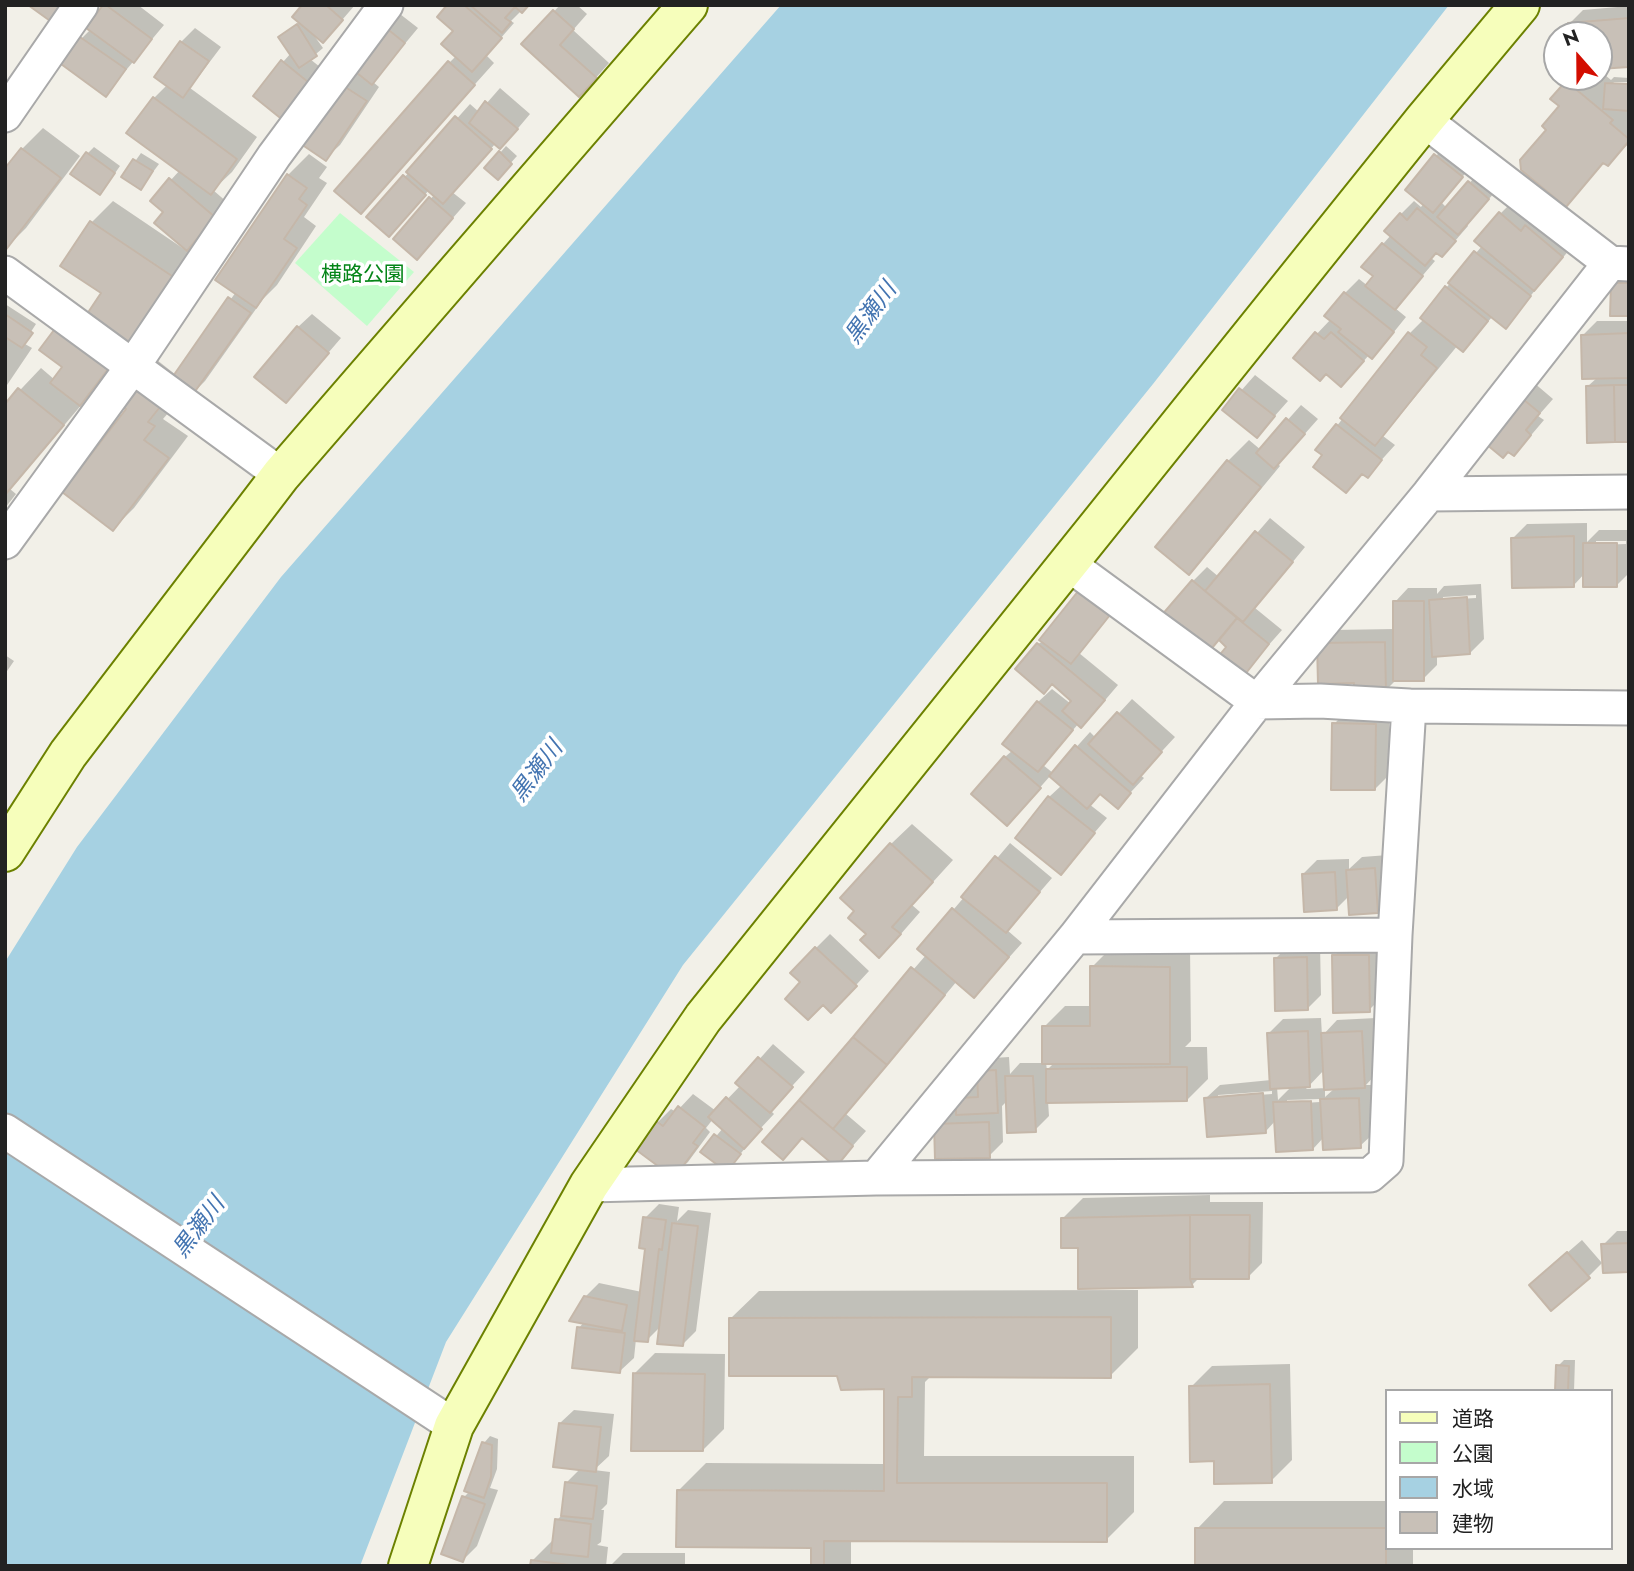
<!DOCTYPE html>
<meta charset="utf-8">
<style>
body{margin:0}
#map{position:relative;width:1634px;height:1571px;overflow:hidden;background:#f2f0e8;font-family:Jost,"Noto Sans JP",sans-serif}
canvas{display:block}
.frame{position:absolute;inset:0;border:7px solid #222;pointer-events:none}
.legend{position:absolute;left:1385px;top:1389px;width:228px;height:161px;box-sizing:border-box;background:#fff;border:2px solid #a7a7a7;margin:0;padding:9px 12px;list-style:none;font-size:21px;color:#222}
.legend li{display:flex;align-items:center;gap:14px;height:35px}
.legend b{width:35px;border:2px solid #a7a7a7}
.north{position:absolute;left:1543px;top:21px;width:70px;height:70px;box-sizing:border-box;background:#fff;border:2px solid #a7a7a7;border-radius:50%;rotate:339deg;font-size:19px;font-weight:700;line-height:28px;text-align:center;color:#222}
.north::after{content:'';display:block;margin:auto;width:24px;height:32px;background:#d30d00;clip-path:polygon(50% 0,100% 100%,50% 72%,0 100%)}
</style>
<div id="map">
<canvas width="1634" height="1571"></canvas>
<div class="frame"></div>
<ul class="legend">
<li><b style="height:9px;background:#f6febb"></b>道路</li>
<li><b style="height:19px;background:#c4fdcc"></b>公園</li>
<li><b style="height:19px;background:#a6d1e2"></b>水域</li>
<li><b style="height:19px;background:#c8c0b7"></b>建物</li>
</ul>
<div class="north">N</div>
</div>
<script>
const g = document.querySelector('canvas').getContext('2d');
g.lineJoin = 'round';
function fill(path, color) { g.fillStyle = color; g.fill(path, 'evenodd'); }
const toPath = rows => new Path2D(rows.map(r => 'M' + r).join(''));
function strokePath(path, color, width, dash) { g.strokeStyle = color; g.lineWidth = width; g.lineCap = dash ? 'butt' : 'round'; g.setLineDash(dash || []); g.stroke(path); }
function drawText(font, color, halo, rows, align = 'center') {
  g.font = font + ' Jost,"Noto Sans JP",sans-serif'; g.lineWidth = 7; g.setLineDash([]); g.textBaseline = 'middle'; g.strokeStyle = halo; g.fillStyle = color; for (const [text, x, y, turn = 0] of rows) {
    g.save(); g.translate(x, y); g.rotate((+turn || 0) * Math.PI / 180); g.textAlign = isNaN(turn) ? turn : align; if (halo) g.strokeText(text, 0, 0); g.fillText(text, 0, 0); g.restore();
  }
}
fill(toPath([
 [340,213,414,272,367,326,295,263]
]), '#c4fdcc');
fill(toPath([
 [781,5,1449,5,1153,384,683,965,446,1342,360,1566,5,1566,5,962,77,847,281,577]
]), '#a6d1e2');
fill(toPath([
 [105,5,138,5,164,25,106,94,82,38,91,29],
 [305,5,355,5,336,27,313,34,323,48,310,59,325,71,298,105,283,62,291,53,280,37,301,21],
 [450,5,527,5,511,21,514,23,486,55,494,63,361,211,449,63,456,56,455,31],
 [560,5,577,5,587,14,573,30,609,63,593,81,524,44],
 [1629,6,1629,65,1599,68,1599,35,1571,35,1569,24,1583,10],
 [400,14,418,28,373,82,379,87,340,145,326,158,340,84],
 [195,28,221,47,190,88,257,137,232,172,213,190,228,203,185,250,195,256,147,326,63,265,92,222,113,201,184,249,185,247,165,212,152,201,180,170,154,98,167,85,181,42],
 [1599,70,1611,80,1614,77,1629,78,1629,82,1613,82,1617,85,1629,86,1629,143,1608,164,1605,162,1566,205,1549,129,1561,106,1553,99,1572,77,1599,77],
 [500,88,530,114,514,133,496,143,452,192,466,203,430,244,395,239,435,194,429,190,402,221,369,217,470,104,479,112],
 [43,128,80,156,26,228,5,249,5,171,22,149],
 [1449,141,1475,162,1441,202,1447,208,1483,168,1502,184,1467,224,1468,226,1455,241,1437,251,1431,258,1435,261,1395,308,1406,317,1385,343,1371,357,1369,355,1355,371,1326,372,1295,357,1331,319,1327,316,1345,293,1359,279,1368,286,1376,276,1383,244,1391,235,1401,214,1414,201,1421,207,1424,203,1407,190],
 [506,146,517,156,498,177,500,153],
 [94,147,120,166,106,186,88,153],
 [141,153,159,164,141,188,124,177],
 [309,154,327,167,319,178,327,183,304,217,316,226,277,285,263,299,205,381,191,395,175,405,163,419,188,436,134,508,113,529,128,408,136,381,157,360,176,375,236,292,288,175],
 [1514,200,1576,242,1505,326,1493,316,1463,350,1458,345,1383,436,1395,445,1367,476,1363,473,1346,491,1325,455,1318,450,1409,334,1424,319,1446,288,1482,246,1500,214],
 [1629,270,1629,314,1613,284],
 [5,304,36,324,25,341,25,344,32,348,5,388],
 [312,314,341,338,299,387,298,327],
 [1597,321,1629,321,1629,440,1588,386,1598,377,1583,335],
 [123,351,82,402,83,403,10,489,16,494,5,508,5,406,41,368,55,380],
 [1255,375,1288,401,1257,436,1224,410],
 [1533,382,1553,399,1538,416,1544,420,1527,440,1514,454,1483,439],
 [1301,405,1318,419,1278,464,1280,466,1209,552,1189,572,1228,461,1249,440,1261,450],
 [1270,518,1305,547,1255,608,1282,630,1243,674,1229,647,1219,639,1193,581,1207,567,1219,577],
 [1587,523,1587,542,1599,530,1628,530,1629,527,1629,573,1617,585,1585,573,1574,585,1513,538,1527,524],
 [1596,541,1626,541,1626,544,1596,545],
 [1481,584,1484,639,1470,653,1437,655,1437,665,1423,679,1397,679,1386,690,1356,681,1319,644,1333,630,1395,629,1395,602,1408,588,1437,588,1437,594,1444,586],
 [1476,595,1476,598,1443,600,1443,597],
 [1122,600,1079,653,1118,685,1095,712,1079,723,1043,765,1053,773,1090,732,1096,738,1132,699,1175,737,1140,775,1144,778,1117,807,1101,793,1089,804,1107,818,1061,872,1049,797,1062,785,1051,775,1021,809,1005,757,1013,750,1038,702,1052,689,1071,704,1073,700,1038,644],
 [5,655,14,661,5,674],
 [1348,710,1389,710,1389,775,1375,789,1334,724],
 [912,824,953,860,912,905,920,912,900,935,868,934,857,910,891,844],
 [1010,843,1052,878,1007,930,1022,943,987,982,957,981,846,1114,866,1131,849,1150,803,1136,765,1141,926,955,954,909],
 [1388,855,1391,898,1377,911,1349,896,1337,908,1303,874,1317,860,1349,859,1349,869,1362,857],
 [830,934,869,971,845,997,803,982,816,948],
 [1348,942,1382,942,1383,996,1369,1010,1334,956],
 [1320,944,1321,995,1307,1009,1275,959,1289,945],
 [1113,946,1190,946,1191,1041,1185,1047,1207,1047,1208,1079,1187,1100,1048,1101,1049,1116,1035,1130,1007,1101,1002,1106,1003,1142,989,1156,936,1124,950,1110,958,1110,957,1099,971,1085,979,1085,979,1072,993,1058,1009,1057,1010,1074,1020,1063,1044,1063,1044,1027,1065,1006,1092,1006,1092,967],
 [1055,1062,1047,1070,1046,1063],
 [1321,1018,1322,1036,1337,1020,1376,1018,1378,1072,1366,1085,1372,1085,1374,1133,1360,1146,1324,1137,1313,1149,1276,1120,1266,1131,1206,1098,1220,1085,1271,1080,1269,1033,1283,1019],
 [1325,1069,1326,1088,1306,1089],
 [1292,1086,1278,1100,1277,1087],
 [1325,1088,1335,1088,1325,1097],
 [1272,1091,1272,1094,1218,1098,1218,1095],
 [1320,1099,1320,1102,1287,1104,1287,1100],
 [773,1044,805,1072,770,1110,774,1114,744,1146,746,1147,733,1163,703,1152,723,1128,713,1119,706,1128,710,1132,688,1162,674,1175,657,1123,671,1109,676,1112,693,1094,716,1111,741,1085,738,1083],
 [1210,1195,1210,1202,1263,1202,1262,1263,1248,1277,1200,1277,1192,1285,1079,1246,1062,1219,1083,1198],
 [659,1204,679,1207,677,1221,688,1210,711,1213,696,1331,682,1345,661,1326,647,1340,636,1339,634,1358,620,1371,579,1328,584,1322,585,1297,599,1283,642,1292,647,1248,645,1218],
 [1617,1231,1629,1231,1629,1271,1603,1245],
 [1582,1240,1602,1263,1588,1277,1545,1272],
 [1138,1290,1138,1348,1110,1376,931,1376,925,1382,924,1456,1134,1456,1134,1512,1106,1540,851,1540,851,1566,813,1566,813,1546,678,1491,706,1463,886,1464,886,1388,839,1374,731,1318,759,1291],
 [655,1353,725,1354,724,1429,703,1450,634,1374],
 [1564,1360,1575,1360,1574,1391,1557,1391,1558,1366],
 [1290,1364,1292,1460,1271,1481,1191,1387,1212,1366],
 [574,1410,614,1414,609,1456,594,1470,610,1472,607,1504,601,1510,604,1510,601,1542,597,1545,608,1547,606,1566,532,1566,533,1560,554,1539,557,1520,562,1515,566,1483,581,1468,560,1423],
 [490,1436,498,1439,497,1469,490,1488,498,1490,477,1546,463,1560,464,1497,470,1491,484,1443],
 [1224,1501,1387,1501,1387,1548,1413,1548,1413,1566,1196,1566,1197,1529],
 [623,1553,685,1553,685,1566,610,1566]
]), '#0003');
const building = toPath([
 [28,5,65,5,53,23,28,5],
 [103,5,106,5,152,39,134,63,86,28,103,5],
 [302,5,326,5,343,20,323,43,292,17,302,5],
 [447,5,464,5,502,38,472,72,441,44,453,31,437,17,447,5],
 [470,5,529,5,522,13,515,7,505,18,511,22,502,33,470,5],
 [553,10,574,29,560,45,597,78,579,97,521,44,553,10],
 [1629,18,1629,67,1599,69,1599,35,1569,35,1568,23,1629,18],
 [297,24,317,56,299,68,278,37,297,24],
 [385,27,405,43,372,85,352,69,385,27],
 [80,37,126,69,106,97,61,64,80,37],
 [180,41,209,61,183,98,154,77,180,41],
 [281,60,313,86,284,121,253,96,281,60],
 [448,61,475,85,361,214,334,191,448,61],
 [1566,81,1613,120,1610,123,1629,139,1629,141,1608,166,1603,163,1566,207,1521,170,1520,160,1546,130,1542,126,1559,106,1550,99,1566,81],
 [339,83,367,101,326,161,298,142,339,83],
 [1605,83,1629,84,1629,111,1603,109,1605,83],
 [153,97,237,159,211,195,126,133,153,97],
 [485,101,518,129,500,149,469,123,485,101],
 [455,116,492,149,443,204,406,172,455,116],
 [21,148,61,178,5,251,5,168,21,148],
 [499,151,512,164,498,180,484,168,499,151],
 [86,152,115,173,100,195,70,174,86,152],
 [1434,154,1463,177,1433,213,1405,190,1434,154],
 [133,159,153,171,141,190,121,177,133,159],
 [287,174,307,188,299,199,307,205,284,239,297,248,256,308,215,280,287,174],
 [403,175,426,195,389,237,366,217,403,175],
 [169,178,215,217,187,251,154,223,163,212,150,201,169,178],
 [1468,181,1489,199,1458,235,1437,217,1468,181],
 [429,197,453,218,417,260,393,239,429,197],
 [1417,208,1456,241,1442,257,1436,253,1425,266,1384,231,1400,213,1407,220,1417,208],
 [1499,212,1521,231,1525,225,1563,257,1534,291,1474,241,1499,212],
 [90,221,175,278,127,349,83,320,101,293,60,266,90,221],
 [1382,243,1423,276,1395,310,1365,286,1373,276,1361,267,1382,243],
 [1474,251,1531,296,1506,329,1448,283,1474,251],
 [1611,283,1629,283,1629,316,1610,316,1611,283],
 [1445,286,1488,321,1463,352,1420,318,1445,286],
 [1344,292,1394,332,1372,359,1338,332,1341,329,1324,316,1344,292],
 [228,297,251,313,191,397,169,382,228,297],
 [5,314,33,333,22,348,5,337,5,314],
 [57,326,111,365,80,406,50,383,62,367,39,350,57,326],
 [297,326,329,353,286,403,254,377,297,326],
 [1315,332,1324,339,1331,332,1364,361,1341,387,1326,374,1320,381,1293,358,1315,332],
 [1408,332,1427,347,1421,355,1437,368,1375,446,1340,418,1408,332],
 [1629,333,1629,378,1582,379,1581,335,1629,333],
 [135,380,164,402,148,422,155,426,144,440,169,458,113,531,62,492,126,409,118,405,135,380],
 [1614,385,1615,442,1587,443,1586,386,1614,385],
 [1614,385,1629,385,1629,442,1615,442,1614,385],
 [18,388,64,425,5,495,5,404,18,388],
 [1239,388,1275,416,1257,438,1222,410,1239,388],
 [1518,395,1540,413,1526,430,1531,435,1514,456,1508,452,1503,458,1480,439,1518,395],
 [1286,418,1305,434,1274,469,1256,453,1286,418],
 [1336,424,1382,460,1368,478,1362,474,1346,493,1313,467,1322,455,1315,450,1336,424],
 [1227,460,1261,487,1189,575,1155,547,1227,460],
 [1255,531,1293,562,1243,622,1205,591,1255,531],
 [1574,536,1574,587,1512,588,1511,538,1574,536],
 [1583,543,1617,543,1617,587,1583,587,1583,543],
 [1192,580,1237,618,1207,654,1161,616,1192,580],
 [1079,590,1110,615,1071,664,1039,640,1079,590],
 [1467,597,1470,654,1432,657,1429,600,1467,597],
 [1393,601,1424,601,1424,681,1393,681,1393,601],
 [1237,618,1269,644,1243,677,1218,657,1226,647,1219,640,1237,618],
 [1385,642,1386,692,1354,692,1354,683,1318,684,1317,643,1385,642],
 [1037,643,1105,700,1081,728,1062,711,1071,701,1052,684,1044,694,1015,669,1037,643],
 [1037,701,1073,730,1038,772,1002,744,1037,701],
 [1117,712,1162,752,1133,785,1088,744,1117,712],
 [1332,723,1376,724,1375,790,1331,790,1332,723],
 [1075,745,1131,793,1118,809,1100,794,1087,809,1049,776,1075,745],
 [1004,756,1041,788,1007,826,971,794,1004,756],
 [1048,796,1095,833,1061,875,1015,838,1048,796],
 [890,843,933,882,892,927,901,934,879,958,860,940,866,934,848,918,854,911,840,898,890,843],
 [995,856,1040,892,1006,933,961,897,995,856],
 [1375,868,1378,913,1349,915,1346,870,1375,868],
 [1335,872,1337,910,1304,912,1302,874,1335,872],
 [952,908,1009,957,974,998,917,949,952,908],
 [815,947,857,986,831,1013,823,1005,808,1020,785,999,800,982,790,973,815,947],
 [1332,955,1369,955,1370,1012,1333,1013,1332,955],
 [1307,957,1308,1010,1275,1011,1274,958,1307,957],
 [1090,966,1170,967,1170,1064,1042,1064,1042,1026,1090,1026,1090,966],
 [911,967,945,995,887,1065,853,1037,911,967],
 [1308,1031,1310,1087,1270,1089,1267,1033,1308,1031],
 [1362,1031,1365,1088,1324,1090,1321,1033,1362,1031],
 [853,1037,887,1065,833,1129,799,1100,853,1037],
 [758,1057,793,1087,770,1113,735,1083,758,1057],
 [1172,1067,1187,1067,1187,1101,1046,1103,1046,1069,1172,1067],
 [996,1070,998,1113,956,1115,956,1098,978,1097,977,1071,996,1070],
 [1005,1076,1033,1076,1036,1132,1007,1133,1005,1076],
 [1263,1093,1266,1133,1207,1137,1204,1098,1263,1093],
 [726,1097,762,1129,744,1149,708,1117,726,1097],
 [1359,1098,1361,1148,1323,1150,1320,1099,1359,1098],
 [799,1100,853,1146,836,1167,802,1138,783,1160,762,1142,799,1100],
 [1311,1101,1313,1150,1276,1152,1273,1102,1311,1101],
 [678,1106,705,1127,693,1143,698,1146,674,1178,635,1149,656,1121,663,1126,678,1106],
 [989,1122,990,1158,935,1159,934,1124,989,1122],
 [714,1134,741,1154,727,1172,700,1152,714,1134],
 [1190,1215,1190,1279,1193,1287,1078,1289,1078,1248,1061,1248,1061,1218,1190,1215],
 [1190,1215,1250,1215,1249,1279,1190,1279,1190,1215],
 [643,1217,666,1220,662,1250,659,1249,648,1342,634,1341,645,1249,639,1248,643,1217],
 [672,1223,698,1226,683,1346,657,1344,672,1223],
 [1629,1243,1629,1272,1603,1273,1601,1244,1629,1243],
 [1567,1252,1590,1278,1551,1311,1529,1285,1567,1252],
 [584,1296,627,1305,622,1331,569,1321,584,1296],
 [1111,1317,1111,1378,912,1377,912,1397,898,1397,897,1483,1107,1483,1107,1542,824,1541,824,1566,811,1566,811,1548,676,1547,677,1490,884,1491,884,1389,841,1390,837,1376,729,1376,729,1318,1111,1317],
 [577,1327,625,1333,620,1373,572,1368,577,1327],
 [1556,1365,1569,1366,1568,1391,1555,1391,1556,1365],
 [633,1373,705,1374,703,1451,631,1451,633,1373],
 [1270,1384,1272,1483,1214,1484,1214,1461,1190,1462,1189,1386,1270,1384],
 [559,1423,601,1427,596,1472,553,1467,559,1423],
 [482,1442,492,1445,491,1477,484,1498,464,1491,482,1442],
 [565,1482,597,1486,593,1519,561,1516,565,1482],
 [462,1496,485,1504,463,1562,441,1554,462,1496],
 [555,1519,591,1524,588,1557,551,1553,555,1519],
 [1195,1528,1386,1528,1386,1566,1195,1566,1195,1528],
 [531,1560,577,1566,530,1566,531,1560]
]);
fill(building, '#c8c0b7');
strokePath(building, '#c5b7a9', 2);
const street = toPath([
 [5,115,81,5],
 [1424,120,1610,263,1629,264],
 [5,273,281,475],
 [1429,494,1629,492],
 [5,542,133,366,274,156,386,5],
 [1067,563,1257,702,1320,701,1409,706,1629,708],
 [1075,937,1395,935],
 [5,1131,454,1426],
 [876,1178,1075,937,1257,702,1429,494,1610,263],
 [589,1185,876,1178,1370,1175,1386,1161,1395,935,1409,706]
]);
const secondary = toPath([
 [5,852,68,754,281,475,688,5],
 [408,1566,454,1426,589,1185,703,1018,1424,120,1520,5]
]);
strokePath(street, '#a9a9a9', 37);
strokePath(secondary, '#6c8100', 42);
strokePath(street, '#fff', 33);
strokePath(secondary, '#f6febb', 38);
drawText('21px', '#058518', '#fff', [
 ["横路公園",363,276]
]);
drawText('italic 23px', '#4374b1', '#fff', [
 ["黒瀬川",872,314,-54],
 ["黒瀬川",538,772,-53],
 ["黒瀬川",200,1228,-53]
]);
</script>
